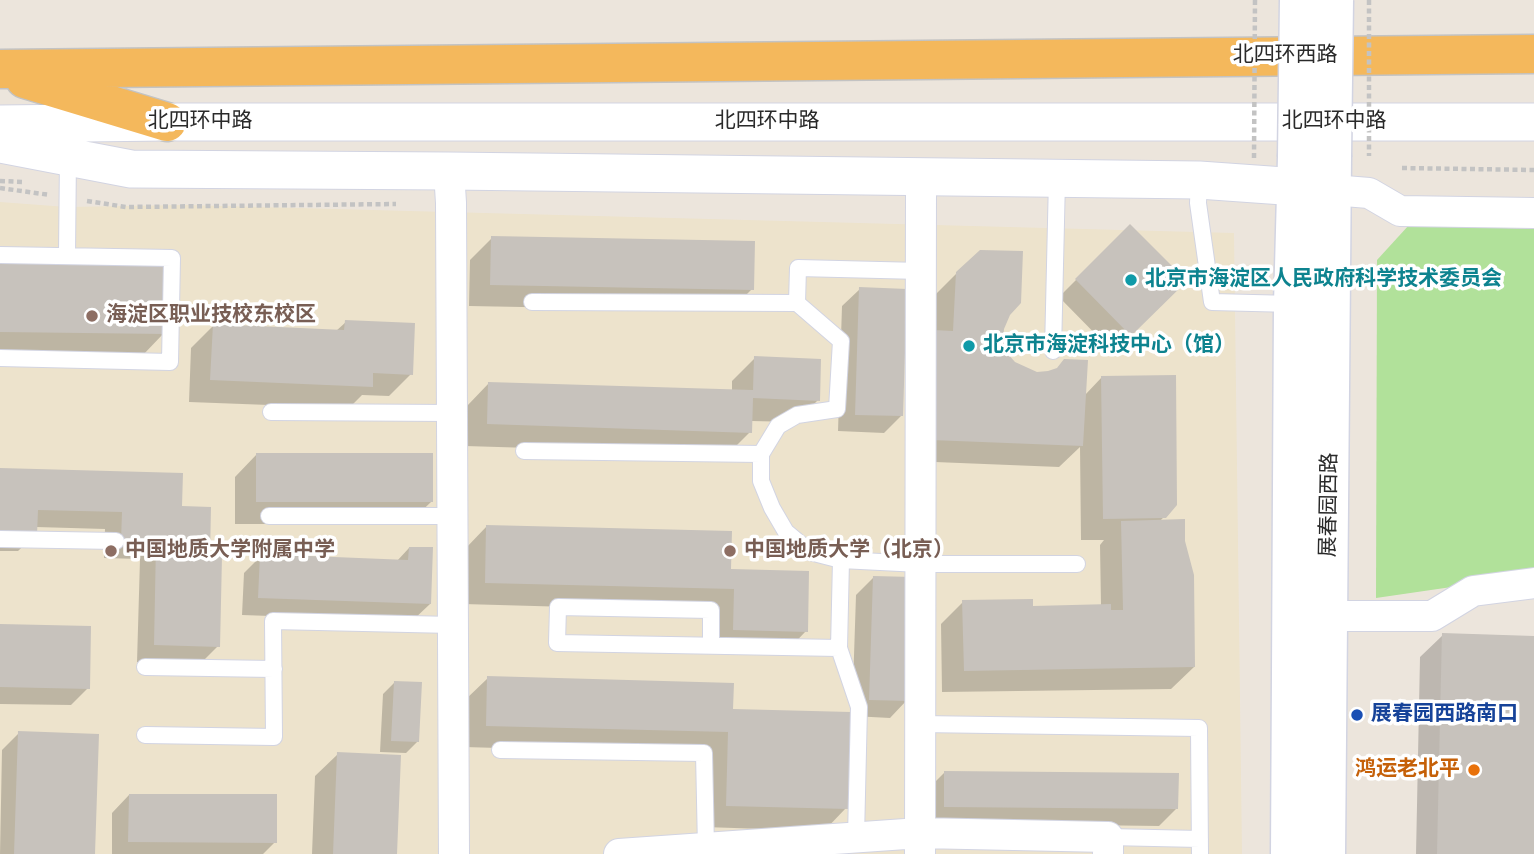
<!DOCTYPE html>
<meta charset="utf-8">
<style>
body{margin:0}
canvas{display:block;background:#ece5dc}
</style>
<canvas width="1534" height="854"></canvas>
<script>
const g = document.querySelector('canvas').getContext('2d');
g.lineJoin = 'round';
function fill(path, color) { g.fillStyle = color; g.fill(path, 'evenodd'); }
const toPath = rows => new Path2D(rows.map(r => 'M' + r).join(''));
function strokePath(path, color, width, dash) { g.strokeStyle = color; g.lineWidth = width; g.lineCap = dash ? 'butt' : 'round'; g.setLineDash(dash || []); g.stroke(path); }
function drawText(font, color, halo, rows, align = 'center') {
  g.font = font + ' Poppins,"Noto Sans SC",sans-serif'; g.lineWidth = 7; g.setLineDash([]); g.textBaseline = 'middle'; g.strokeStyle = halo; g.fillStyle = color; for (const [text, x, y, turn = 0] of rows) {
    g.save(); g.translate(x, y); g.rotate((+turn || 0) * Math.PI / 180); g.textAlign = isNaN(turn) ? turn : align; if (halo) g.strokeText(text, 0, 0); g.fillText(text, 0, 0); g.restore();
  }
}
fill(toPath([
 [0,202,67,207,185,205,1234,233,1242,854,0,854]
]), '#ede3cc');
fill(toPath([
 [1409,225,1534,229,1534,575,1376,598,1377,260]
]), '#b1e19a');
fill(toPath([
 [1130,226,1185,281,1113,352,1059,297],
 [492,238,752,289,730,311,469,306,470,260],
 [0,263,164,333,142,356,0,353],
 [957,273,1009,314,1002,328,1002,340,1005,354,1014,364,1085,395,1102,377,1176,504,1160,521,1194,667,1171,689,942,692,941,624,963,602,1031,607,1101,606,1100,545,1104,540,1081,540,1080,447,1059,467,910,461,934,296],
 [860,289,901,416,884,433,838,431,842,306],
 [346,322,411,374,389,396,362,395,349,408,189,402,191,348,213,326,336,331],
 [755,358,818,400,796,422,751,421,750,432,728,454,465,446,467,406,489,383,732,391,732,381],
 [257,454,431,502,408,524,235,524,235,477],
 [0,470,180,508,208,557,218,646,201,663,137,662,140,559,104,558,105,529,36,527,36,534,18,551,0,551],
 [487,526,729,571,806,631,784,654,711,652,712,611,463,604,465,549],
 [409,548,430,604,412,621,242,615,244,573,261,556,397,561],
 [873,578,907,700,890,718,852,716,856,595],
 [0,626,88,688,71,705,0,704],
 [1443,635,1534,637,1534,854,1416,854,1420,657],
 [488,678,731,711,846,808,824,831,704,827,706,754,464,747,465,700],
 [394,683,418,741,406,753,380,752,383,694],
 [19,733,93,854,0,854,2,750],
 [338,754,395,854,312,854,315,776],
 [945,772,1176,809,1159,826,927,823,927,790],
 [129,795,275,842,263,854,112,854,112,813]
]), '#0003');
fill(toPath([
 [1130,224,1187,281,1131,336,1075,279],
 [491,236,755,241,754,290,490,285],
 [980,250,1023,251,1021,303,1010,315,1004,329,1003,340,1007,353,1015,362,1037,372,1048,371,1057,368,1064,359,1088,360,1083,446,931,440,933,330,953,331,956,272],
 [0,261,167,264,166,334,0,332],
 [859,287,907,289,903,416,855,415],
 [345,320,415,323,413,375,373,373,373,387,210,380,213,324,344,330],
 [754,356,821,359,820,401,753,398,752,433,487,424,488,382,753,390],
 [1176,375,1177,505,1166,518,1103,519,1101,376],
 [256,453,433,453,433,502,256,502],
 [0,468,183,473,182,506,211,507,210,555,222,556,220,647,154,645,156,543,121,541,122,512,38,510,37,535,0,534],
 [1185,519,1185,541,1194,575,1195,667,964,671,962,600,1033,599,1033,606,1111,604,1111,610,1123,610,1121,521],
 [486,525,732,531,731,569,809,571,808,632,733,630,734,589,485,583],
 [409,547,433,547,431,604,258,598,260,554,408,560],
 [873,576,913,577,909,701,869,700],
 [0,624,91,626,90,689,0,687],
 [1442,633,1534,636,1534,854,1437,854],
 [487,676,734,683,733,709,851,712,848,809,726,806,728,732,486,726],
 [394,681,422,682,419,742,391,741],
 [18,731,99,734,95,854,14,854],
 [337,752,401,755,397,854,333,854],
 [944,771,1179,773,1178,809,944,807],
 [129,794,277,794,277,843,128,842]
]), '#c7c2bc');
const service = toPath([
 [1199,180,1198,203,1212,302,1293,304],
 [0,255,172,258,170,362,0,358],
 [67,255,68,156],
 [797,303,798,268,921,271],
 [1053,351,1057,179],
 [271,412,452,413],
 [524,451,761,454,778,426,797,415,837,409,841,341,797,303,532,302],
 [761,454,761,481,772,508,786,532,810,552,841,560,920,564,1077,564],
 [269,516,452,516],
 [0,539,116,541],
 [841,560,839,648,859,707,856,837],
 [711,645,711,610,558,607,557,643,839,648],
 [145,667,274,669],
 [920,724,1199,728,1200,854],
 [145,735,274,737,273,621,453,625],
 [500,750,704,753,706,848],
 [1108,837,1200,839]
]);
const minor = toPath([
 [449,171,451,203,454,854],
 [1332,190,1369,193,1400,211,1534,213],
 [1329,616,1432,616,1473,591,1534,583],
 [619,854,920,833,1108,837,1108,854],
 [920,854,921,177]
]);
const tertiary = toPath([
 [0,124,167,122,1534,122],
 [0,144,131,169,449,171,1199,180,1326,189]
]);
const secondary = toPath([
 [1290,854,1293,304,1297,157],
 [1326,854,1332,157]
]);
const trunk = toPath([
 [0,69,1534,54],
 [25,79,167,122]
]);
strokePath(service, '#d2d4e2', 18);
strokePath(minor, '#d2d4e2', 32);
strokePath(tertiary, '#d2d4e2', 39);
strokePath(secondary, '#d2d4e2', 41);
strokePath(trunk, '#c3c3c3', 41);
strokePath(toPath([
 [1402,168,1534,170],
 [0,181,24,182],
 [0,188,50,195],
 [87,201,126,207,396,204]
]), '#c3c3c3', 4.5, [5, 3.5]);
strokePath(service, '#fff', 16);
strokePath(minor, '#fff', 30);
strokePath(tertiary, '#fff', 37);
strokePath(secondary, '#fff', 38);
strokePath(trunk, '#f4b85c', 38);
const secondaryBridge = toPath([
 [1297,157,1299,0],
 [1332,157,1334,0]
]);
strokePath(secondaryBridge, '#d2d4e2', 41, []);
strokePath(toPath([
 [1369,0,1369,156],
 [1254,158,1255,0]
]), '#c3c3c3', 4.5, [5, 3.5]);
strokePath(secondaryBridge, '#fff', 38);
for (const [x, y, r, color] of [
 [1131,280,7,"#0f9aa8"],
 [92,316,7,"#8d6e63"],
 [969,346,7,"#0f9aa8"],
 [111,551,7,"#8d6e63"],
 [730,551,7,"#8d6e63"],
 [1357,715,7,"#1a4fb4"],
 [1474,770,7,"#e8710a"]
]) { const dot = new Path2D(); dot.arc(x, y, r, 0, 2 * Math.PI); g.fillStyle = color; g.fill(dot); strokePath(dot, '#fff', 2.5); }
drawText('21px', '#2a2a2a', '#fff', [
 ["北四环西路",1285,56],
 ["北四环中路",200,122],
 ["北四环中路",767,122],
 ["北四环中路",1334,122],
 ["展春园西路",1330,505,-89]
]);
drawText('bold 21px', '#0d838f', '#fff', [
 ["北京市海淀区人民政府科学技术委员会",1145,280],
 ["北京市海淀科技中心（馆）",983,346]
], 'left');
drawText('bold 21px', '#785e54', '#fff', [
 ["海淀区职业技校东校区",106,316],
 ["中国地质大学附属中学",125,551],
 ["中国地质大学（北京）",744,551]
], 'left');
drawText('bold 21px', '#164399', '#fff', [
 ["展春园西路南口",1371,715]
], 'left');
drawText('bold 21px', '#c56008', '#fff', [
 ["鸿运老北平",1460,770]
], 'right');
</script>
